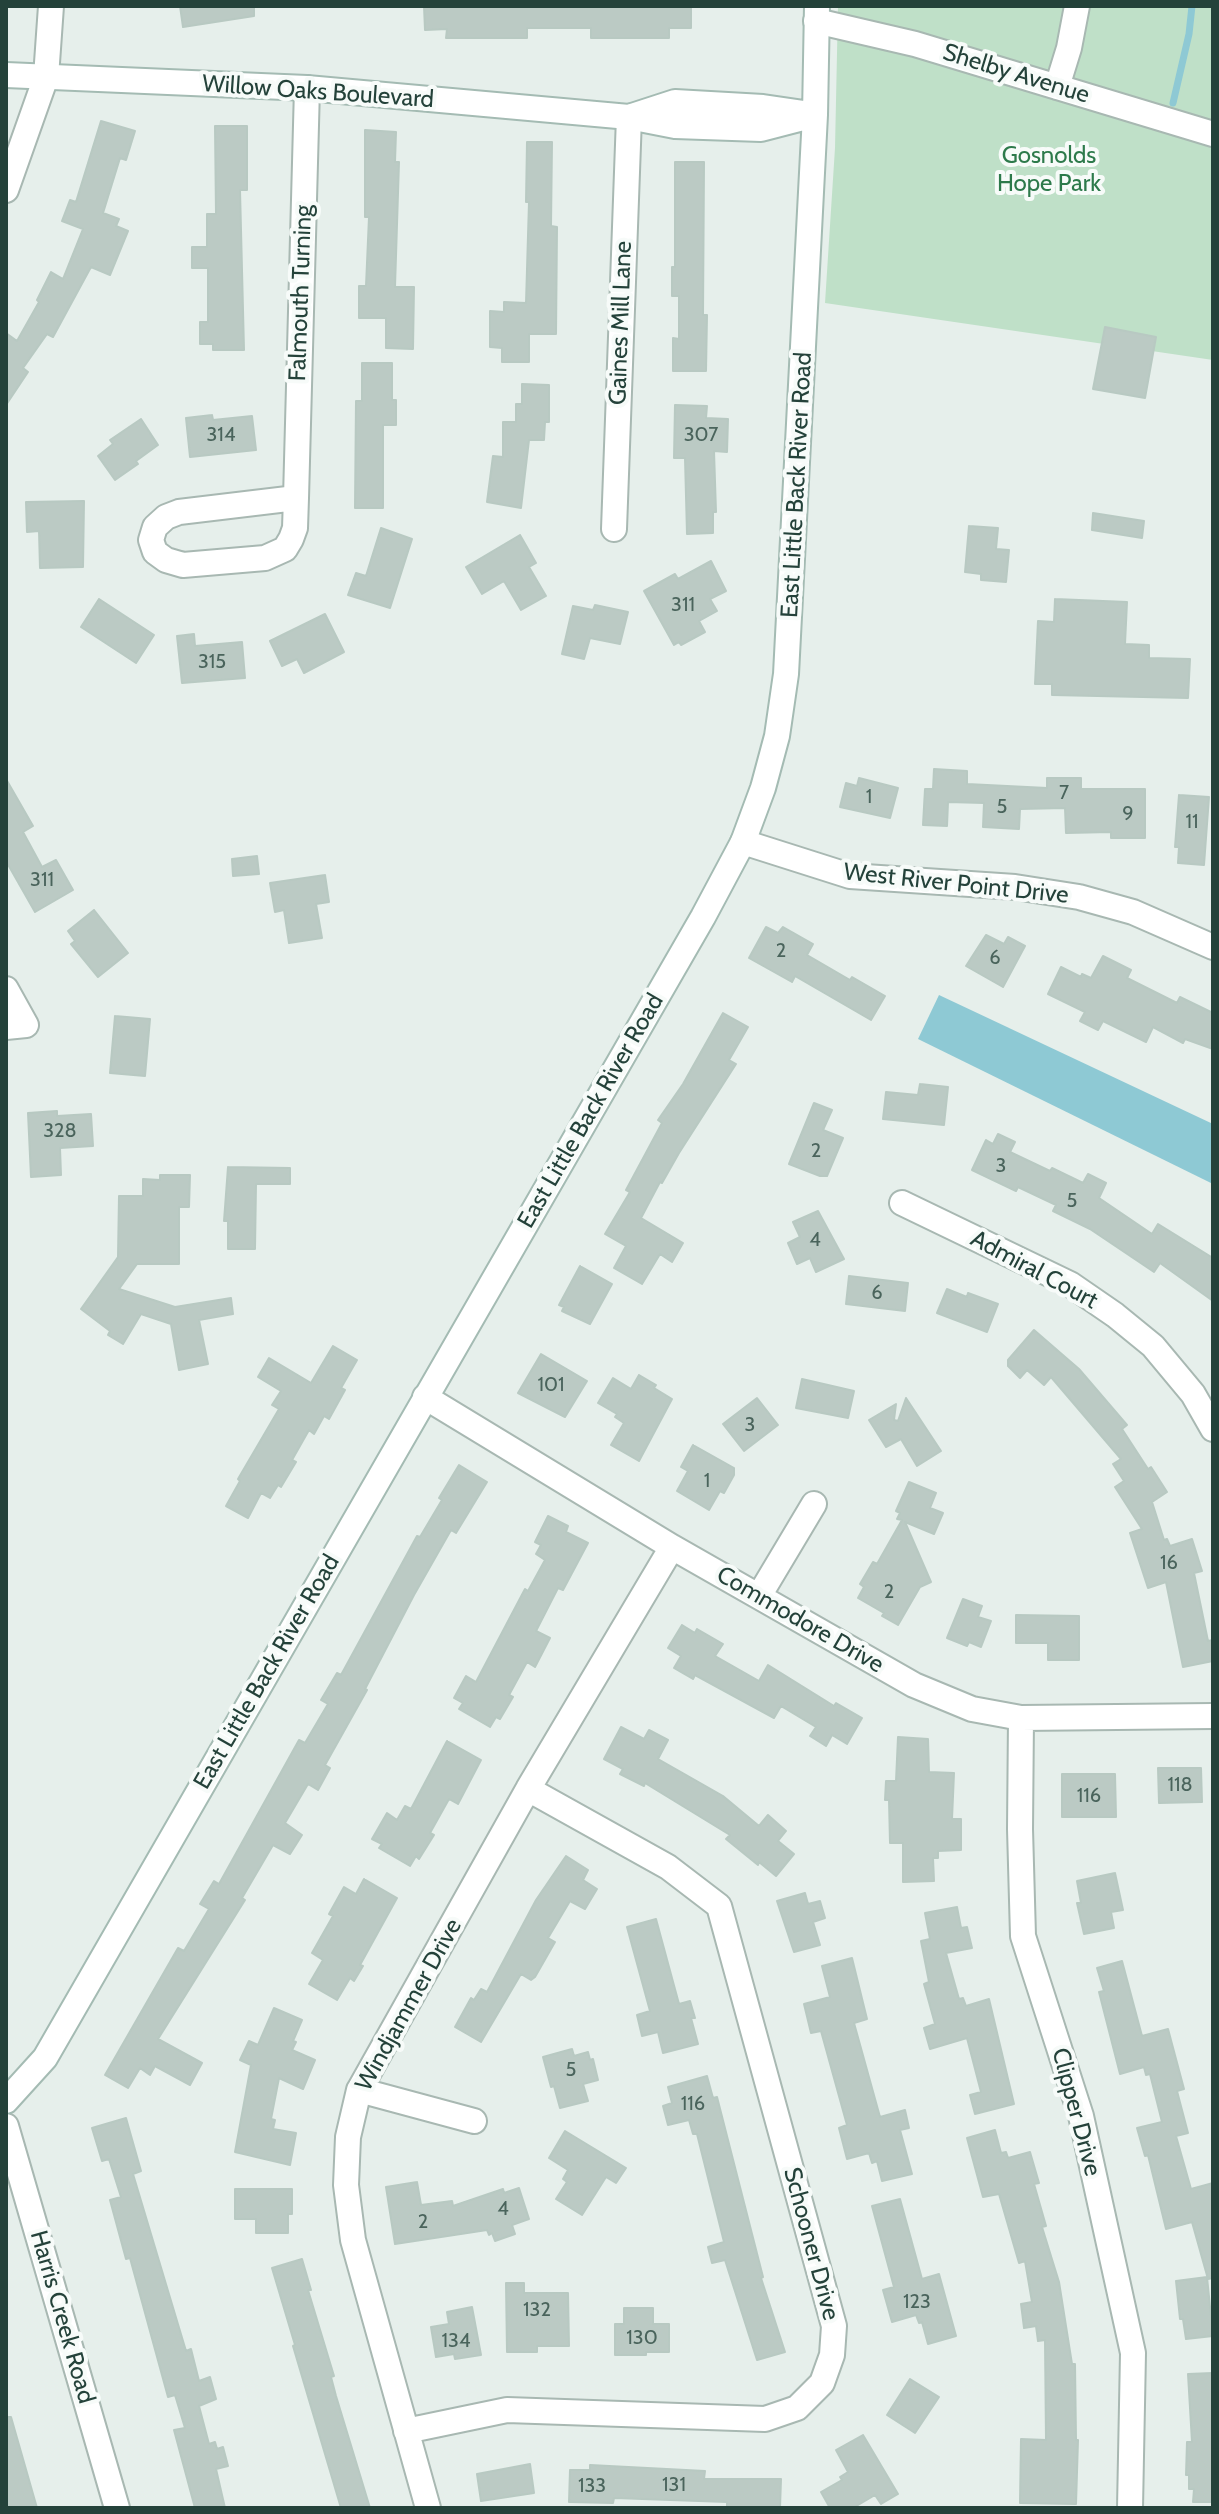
<!DOCTYPE html>
<style>
body{margin:0}
#map{position:relative;width:1219px;height:2514px;overflow:hidden;background:#e6efeb;font-family:Cabin,sans-serif}
canvas{display:block}
.frame{position:absolute;inset:0;border:8px solid #24423a;pointer-events:none}
</style>
<div id="map">
<canvas width="1219" height="2514"></canvas>
<div class="frame"></div>
</div>
<script>
const g = document.querySelector('canvas').getContext('2d');
g.lineJoin = 'round';
function fill(path, color) { g.fillStyle = color; g.fill(path, 'evenodd'); }
const toPath = rows => new Path2D(rows.map(r => 'M' + r).join(''));
function strokePath(path, color, width, dash) { g.strokeStyle = color; g.lineWidth = width; g.lineCap = dash ? 'butt' : 'round'; g.setLineDash(dash || []); g.stroke(path); }
function drawText(font, color, halo, rows, align = 'center') {
  g.font = font + ' Cabin,sans-serif'; g.lineWidth = 8; g.setLineDash([]); g.textBaseline = 'middle'; g.strokeStyle = halo; g.fillStyle = color; for (const [text, x, y, turn = 0] of rows) {
    g.save(); g.translate(x, y); g.rotate((+turn || 0) * Math.PI / 180); g.textAlign = isNaN(turn) ? turn : align; if (halo) g.strokeText(text, 0, 0); g.fillText(text, 0, 0); g.restore();
  }
}
fill(toPath([
 [838,6,1213,6,1213,360,825,303,835,148]
]), '#bfe0c8');
fill(toPath([
 [939,995,1213,1124,1213,1184,918,1039]
]), '#8ec9d4');
strokePath(toPath([
 [1173,103,1189,34,1192,6]
]), '#8ec9d4', 7);
const building = toPath([
 [180,6,254,6,254,16,183,27,180,6],
 [424,6,691,6,691,28,669,28,669,38,591,38,591,28,527,28,527,38,446,38,447,29,425,30,424,6],
 [101,121,135,131,126,160,120,158,103,213,119,219,116,226,128,231,110,275,91,267,53,337,47,334,23,368,28,372,6,405,6,333,17,341,39,302,37,300,51,272,63,279,83,229,62,221,70,200,76,202,101,121],
 [215,126,247,126,247,190,240,190,244,350,213,350,213,344,200,344,200,322,208,322,208,268,192,268,192,247,207,247,207,214,216,214,215,126],
 [365,130,396,132,395,162,399,162,395,287,414,287,413,349,386,348,386,318,359,318,359,286,366,286,369,217,365,217,365,130],
 [527,142,552,142,551,226,557,227,556,334,529,334,529,362,502,362,502,348,490,347,490,311,504,312,504,302,526,303,529,202,526,202,527,142],
 [675,162,704,162,703,315,707,315,706,371,673,371,673,338,679,339,679,296,672,296,672,267,675,267,675,162],
 [1105,327,1156,337,1145,398,1093,389,1105,327],
 [362,363,392,363,392,400,396,400,396,425,383,425,383,508,355,508,356,401,362,401,362,363],
 [522,384,549,385,549,422,545,422,544,440,529,440,521,508,487,502,493,456,503,457,503,422,516,422,516,404,522,404,522,384],
 [675,405,707,406,706,418,728,419,727,452,714,451,716,512,713,512,713,533,687,534,685,458,674,458,675,405],
 [212,415,213,420,252,416,256,450,190,457,186,418,212,415],
 [141,419,158,445,136,461,138,464,115,480,98,456,113,444,110,440,141,419],
 [84,501,83,567,40,568,39,531,27,532,26,502,84,501],
 [1093,513,1144,521,1142,538,1092,530,1093,513],
 [969,526,998,528,996,549,1009,550,1006,582,981,580,981,574,965,572,969,526],
 [381,528,412,539,390,608,348,595,356,573,366,576,381,528],
 [520,535,536,563,529,567,546,596,521,610,504,581,482,594,466,567,520,535],
 [711,561,726,591,710,599,717,611,699,621,705,632,681,645,679,642,674,645,644,591,675,574,678,579,711,561],
 [99,599,154,635,136,663,81,627,99,599],
 [1055,599,1127,602,1125,644,1149,645,1149,658,1190,659,1188,698,1052,695,1052,684,1035,684,1038,621,1054,622,1055,599],
 [595,605,628,612,620,644,590,638,584,659,562,654,573,606,593,610,595,605],
 [325,614,344,652,304,673,297,659,282,666,270,641,325,614],
 [194,634,195,646,242,642,245,678,182,683,177,636,194,634],
 [934,769,967,771,967,784,1047,788,1047,778,1081,778,1081,789,1145,789,1145,838,1111,838,1111,832,1066,833,1065,808,1020,809,1019,829,983,827,984,803,948,802,947,826,923,825,925,789,933,789,934,769],
 [859,778,898,788,890,818,840,807,846,783,857,786,859,778],
 [6,779,33,826,23,832,42,867,56,860,73,890,35,912,6,861,6,779],
 [1179,795,1209,797,1204,865,1178,863,1179,847,1175,847,1179,795],
 [257,856,259,874,233,876,232,859,257,856],
 [325,875,329,902,316,904,322,938,289,943,284,910,275,912,270,883,325,875],
 [94,910,128,953,98,977,71,944,75,941,68,931,94,910],
 [766,927,778,933,783,927,813,944,807,955,850,980,852,977,885,996,871,1020,795,976,792,982,749,958,766,927],
 [986,935,1004,944,1008,937,1025,946,1003,987,966,966,986,935],
 [1103,956,1131,970,1127,978,1177,1003,1180,997,1213,1013,1213,1049,1185,1039,1183,1043,1153,1027,1146,1042,1103,1021,1098,1030,1080,1021,1085,1012,1048,994,1061,967,1081,977,1082,974,1091,978,1103,956],
 [723,1013,748,1027,729,1060,736,1064,679,1153,662,1183,660,1182,641,1218,683,1243,672,1262,660,1254,642,1284,614,1268,626,1246,605,1234,630,1192,626,1190,662,1123,658,1120,683,1084,723,1013],
 [115,1016,150,1019,145,1076,110,1073,115,1016],
 [920,1084,948,1087,944,1125,883,1119,886,1092,918,1095,920,1084],
 [814,1103,832,1110,823,1130,843,1138,827,1176,820,1176,789,1164,814,1103],
 [57,1111,57,1116,91,1114,93,1146,60,1148,61,1175,31,1177,28,1113,57,1111],
 [998,1134,1015,1142,1010,1152,1050,1171,1052,1168,1083,1183,1088,1174,1106,1183,1099,1198,1152,1234,1158,1224,1213,1258,1213,1301,1160,1263,1154,1272,1090,1229,1053,1211,1056,1205,1018,1187,1016,1191,972,1170,986,1140,993,1144,998,1134],
 [228,1167,290,1168,290,1184,256,1184,255,1249,228,1249,228,1221,224,1221,228,1167],
 [160,1175,190,1175,189,1207,179,1207,179,1264,137,1264,119,1289,175,1307,231,1298,233,1314,199,1320,208,1364,179,1370,171,1324,141,1314,123,1344,108,1335,110,1331,81,1309,118,1257,119,1196,143,1196,143,1179,160,1180,160,1175],
 [818,1211,844,1259,816,1272,810,1258,797,1264,788,1243,800,1237,793,1222,818,1211],
 [580,1266,612,1284,590,1324,562,1311,564,1307,559,1305,580,1266],
 [849,1276,908,1283,905,1311,846,1304,849,1276],
 [947,1289,967,1297,968,1293,998,1304,987,1332,937,1313,947,1289],
 [1034,1330,1079,1369,1127,1425,1122,1429,1148,1469,1151,1467,1167,1492,1152,1502,1164,1540,1167,1539,1170,1546,1192,1539,1202,1571,1194,1573,1208,1641,1213,1640,1213,1661,1183,1667,1166,1582,1148,1588,1130,1533,1142,1529,1115,1487,1124,1481,1113,1464,1121,1459,1051,1377,1044,1385,1027,1370,1020,1378,1008,1366,1008,1360,1034,1330],
 [333,1346,357,1360,341,1388,345,1390,329,1419,324,1416,314,1434,309,1430,292,1460,296,1462,281,1487,278,1485,270,1498,261,1493,248,1518,226,1506,240,1481,238,1479,279,1409,272,1405,281,1391,258,1377,269,1358,311,1383,333,1346],
 [541,1354,587,1381,565,1417,518,1393,541,1354],
 [639,1375,656,1385,654,1388,672,1399,639,1461,611,1445,624,1423,615,1417,617,1414,598,1403,613,1378,631,1389,639,1375],
 [802,1379,854,1391,848,1418,796,1408,802,1379],
 [757,1398,778,1425,744,1451,723,1424,757,1398],
 [906,1398,941,1451,917,1466,901,1439,886,1447,869,1420,896,1404,894,1420,898,1421,906,1398],
 [693,1445,734,1468,734,1475,724,1493,720,1491,709,1510,677,1491,688,1471,681,1467,693,1445],
 [459,1465,487,1482,456,1533,451,1530,414,1595,365,1689,367,1690,325,1765,330,1768,318,1790,308,1784,285,1823,302,1835,290,1854,273,1845,242,1898,245,1900,158,2039,202,2063,190,2085,155,2066,150,2075,140,2068,128,2088,105,2075,178,1948,184,1951,209,1909,200,1904,214,1881,219,1884,299,1740,305,1743,328,1704,321,1700,337,1673,341,1675,417,1536,420,1537,442,1500,439,1498,459,1465],
 [909,1482,936,1493,930,1508,943,1513,934,1534,905,1522,931,1582,920,1587,898,1625,882,1616,884,1613,858,1598,864,1587,860,1584,873,1562,877,1564,902,1520,897,1519,900,1513,896,1511,909,1482],
 [548,1516,568,1526,566,1532,588,1543,563,1590,558,1588,536,1631,550,1638,535,1667,527,1662,509,1695,513,1697,500,1719,496,1717,490,1727,459,1709,463,1703,454,1698,466,1676,476,1682,525,1589,528,1591,545,1560,536,1554,541,1545,535,1542,548,1516],
 [963,1599,982,1606,978,1617,991,1621,981,1647,969,1642,967,1646,947,1638,963,1599],
 [1016,1615,1079,1616,1079,1660,1048,1660,1048,1643,1016,1643,1016,1615],
 [682,1625,695,1633,697,1629,723,1644,715,1656,759,1681,768,1665,834,1706,836,1703,862,1718,847,1744,832,1735,826,1746,810,1736,816,1727,781,1706,774,1718,695,1675,693,1679,674,1668,681,1656,668,1648,682,1625],
 [621,1727,644,1739,649,1730,668,1740,658,1759,723,1796,759,1826,768,1815,786,1831,778,1841,794,1854,776,1876,759,1862,758,1865,726,1839,730,1835,645,1783,644,1786,620,1774,623,1769,604,1759,621,1727],
 [898,1737,928,1739,929,1772,954,1773,952,1819,961,1819,961,1850,938,1851,938,1858,933,1858,934,1881,903,1882,903,1843,890,1843,889,1800,885,1800,886,1781,896,1781,898,1737],
 [447,1741,481,1760,458,1804,449,1799,430,1833,434,1835,419,1859,416,1856,410,1866,379,1848,382,1844,372,1839,387,1813,397,1820,405,1806,411,1809,447,1741],
 [1158,1768,1201,1768,1202,1802,1159,1803,1158,1768],
 [1062,1774,1115,1774,1116,1817,1062,1817,1062,1774],
 [566,1856,588,1870,583,1880,597,1889,585,1909,570,1901,548,1938,555,1942,535,1977,531,1980,521,1974,481,2042,455,2027,471,1998,474,2000,481,1989,487,1992,536,1900,566,1856],
 [1115,1873,1123,1910,1111,1912,1114,1928,1084,1934,1077,1903,1081,1903,1077,1881,1115,1873],
 [364,1879,397,1898,360,1965,363,1966,354,1981,350,1978,337,2000,309,1984,323,1960,312,1953,333,1916,329,1914,344,1887,356,1894,364,1879],
 [805,1893,808,1904,820,1901,825,1918,813,1922,820,1945,794,1952,777,1901,805,1893],
 [957,1907,961,1928,967,1927,972,1948,946,1953,959,1999,963,1998,966,2006,989,1999,1014,2104,975,2114,970,2095,981,2092,967,2038,930,2049,924,2028,935,2024,924,1984,929,1982,921,1941,930,1939,925,1913,957,1907],
 [656,1919,679,2004,690,2001,695,2018,691,2018,698,2044,663,2053,658,2032,642,2036,637,2015,650,2011,627,1927,656,1919],
 [852,1958,867,2019,854,2023,880,2117,905,2110,909,2128,900,2130,912,2174,882,2181,877,2161,872,2163,869,2153,847,2159,839,2128,847,2125,821,2031,811,2033,804,2004,830,1997,822,1966,852,1958],
 [1122,1961,1142,2036,1168,2029,1184,2089,1177,2091,1188,2133,1176,2136,1191,2189,1213,2183,1213,2278,1208,2279,1192,2222,1166,2229,1148,2155,1145,2156,1137,2128,1162,2122,1150,2074,1146,2075,1144,2067,1120,2074,1099,1992,1104,1991,1097,1968,1122,1961],
 [274,2008,302,2020,293,2041,296,2042,292,2050,315,2060,303,2089,279,2078,271,2119,275,2120,273,2129,296,2133,290,2165,235,2152,251,2065,240,2060,249,2041,258,2045,274,2008],
 [572,2049,574,2056,588,2052,590,2060,593,2059,598,2080,583,2084,588,2101,560,2108,554,2086,551,2087,543,2057,572,2049],
 [707,2076,713,2098,717,2097,763,2277,761,2278,785,2352,757,2360,725,2260,712,2263,708,2247,724,2242,697,2134,693,2134,689,2120,668,2125,663,2106,672,2103,668,2087,707,2076],
 [126,2118,141,2171,133,2174,186,2351,191,2349,199,2381,210,2377,216,2399,199,2406,209,2444,215,2442,217,2449,223,2447,228,2466,216,2469,225,2508,195,2508,174,2430,185,2428,175,2395,168,2397,130,2258,126,2259,110,2200,121,2197,109,2159,102,2161,92,2128,126,2118],
 [995,2130,1001,2153,1006,2152,1008,2158,1030,2152,1039,2183,1034,2184,1046,2226,1042,2227,1059,2282,1072,2364,1075,2364,1076,2440,1078,2440,1076,2504,1020,2503,1021,2439,1046,2440,1045,2340,1038,2341,1036,2326,1024,2328,1021,2304,1032,2302,1025,2261,1019,2263,999,2194,983,2197,967,2138,995,2130],
 [565,2131,626,2168,616,2183,606,2177,582,2215,556,2199,567,2182,563,2179,568,2170,549,2158,565,2131],
 [417,2182,421,2205,452,2201,453,2206,503,2189,504,2193,519,2188,529,2219,512,2225,515,2234,495,2241,492,2233,489,2235,487,2230,395,2244,386,2187,417,2182],
 [235,2189,292,2189,292,2214,288,2214,288,2233,256,2233,256,2219,235,2219,235,2189],
 [900,2199,922,2279,939,2274,956,2336,928,2344,922,2322,919,2323,916,2315,892,2322,883,2290,894,2287,872,2206,900,2199],
 [302,2259,311,2290,308,2290,334,2376,331,2377,336,2396,370,2508,341,2508,293,2346,295,2345,272,2268,302,2259],
 [1207,2277,1213,2336,1186,2339,1183,2319,1180,2319,1176,2281,1207,2277],
 [506,2283,524,2283,524,2293,568,2293,569,2346,537,2346,537,2352,507,2352,506,2283],
 [472,2307,481,2355,455,2359,454,2354,436,2357,431,2327,449,2324,447,2312,472,2307],
 [624,2308,653,2308,653,2324,669,2324,669,2352,646,2352,646,2355,615,2355,615,2324,624,2324,624,2308],
 [1213,2373,1213,2502,1193,2502,1194,2489,1189,2489,1189,2475,1186,2475,1187,2442,1192,2442,1188,2374,1213,2373],
 [910,2379,939,2397,915,2433,887,2415,910,2379],
 [6,2417,11,2417,37,2508,6,2508,6,2417],
 [863,2435,898,2494,881,2504,875,2495,853,2508,830,2508,821,2492,842,2480,840,2477,848,2472,836,2450,863,2435],
 [530,2464,534,2493,481,2501,477,2474,530,2464],
 [590,2465,705,2471,704,2479,781,2479,780,2508,727,2507,727,2502,614,2498,613,2503,569,2502,570,2470,590,2470,590,2465]
]);
fill(building, '#bbcac4');
strokePath(building, '#b8c9c2', 2);
const street = toPath([
 [816,21,915,44,1213,134],
 [1057,87,1069,48,1077,6],
 [6,190,46,77,51,6],
 [296,498,179,512,166,517,155,527,151,540,155,552,166,560,183,565,265,558,285,549,291,539,295,528,296,498,307,88],
 [614,529,629,117],
 [743,842,850,876,1015,887,1079,897,1133,912,1213,947],
 [6,989,26,1025,6,1027],
 [902,1203,1070,1284,1115,1315,1153,1346,1193,1394,1213,1429],
 [425,1397,672,1547,914,1685,972,1709,1021,1718,1213,1716],
 [759,1596,814,1504],
 [1021,1718,1020,1829,1023,1936,1081,2116,1133,2353,1130,2508],
 [359,2090,474,2121],
 [6,2126,117,2508],
 [406,2431,507,2410,765,2419,797,2408,822,2383,832,2355,834,2326,719,1906,668,1867,528,1789],
 [428,2508,353,2240,346,2185,348,2137,359,2090,528,1789,672,1547]
]);
const secondary = toPath([
 [6,75,307,88,629,117,675,126,761,129,815,115],
 [632,116,675,102,763,107,804,113],
 [6,2101,45,2058,703,917,743,842,763,788,777,736,786,674,815,115,817,6]
]);
strokePath(street, '#a8b8b2', 28);
strokePath(secondary, '#a4bbb3', 28);
strokePath(street, '#fff', 24);
strokePath(secondary, '#fff', 24);
drawText('20px', '#4a645c', null, [
 ["314",221,435],
 ["307",701,435],
 ["311",683,605],
 ["315",212,662],
 ["7",1064,793],
 ["1",869,797],
 ["5",1002,807],
 ["9",1128,814],
 ["11",1192,822],
 ["311",42,880],
 ["2",781,951],
 ["6",995,958],
 ["328",60,1131],
 ["2",816,1151],
 ["3",1001,1166],
 ["5",1072,1201],
 ["4",815,1240],
 ["6",877,1293],
 ["101",551,1385],
 ["3",750,1425],
 ["1",707,1481],
 ["16",1169,1563],
 ["2",889,1592],
 ["118",1180,1785],
 ["116",1089,1796],
 ["5",571,2070],
 ["116",693,2104],
 ["4",503,2209],
 ["2",423,2222],
 ["123",917,2302],
 ["132",537,2310],
 ["130",642,2338],
 ["134",456,2341],
 ["131",674,2485],
 ["133",592,2486]
]);
drawText('24px', '#24423a', '#f7fbf9', [
 ["Shelby Avenue",1016,74,17],
 ["Willow Oaks Boulevard",318,92,4],
 ["Falmouth Turning",301,293,-88],
 ["Gaines Mill Lane",621,323,-88],
 ["East Little Back River Road",797,485,-87],
 ["West River Point Drive",956,884,6],
 ["East Little Back River Road",591,1111,-60],
 ["Admiral Court",1034,1270,28],
 ["Commodore Drive",800,1620,30],
 ["East Little Back River Road",267,1672,-60],
 ["Windjammer Drive",409,2005,-61],
 ["Clipper Drive",1076,2112,75],
 ["Schooner Drive",811,2244,75],
 ["Harris Creek Road",62,2317,74]
]);
drawText('24px', '#2d7a4b', '#f7fbf9', [
 ["Gosnolds",1049,156],
 ["Hope Park",1049,184]
]);
</script>
